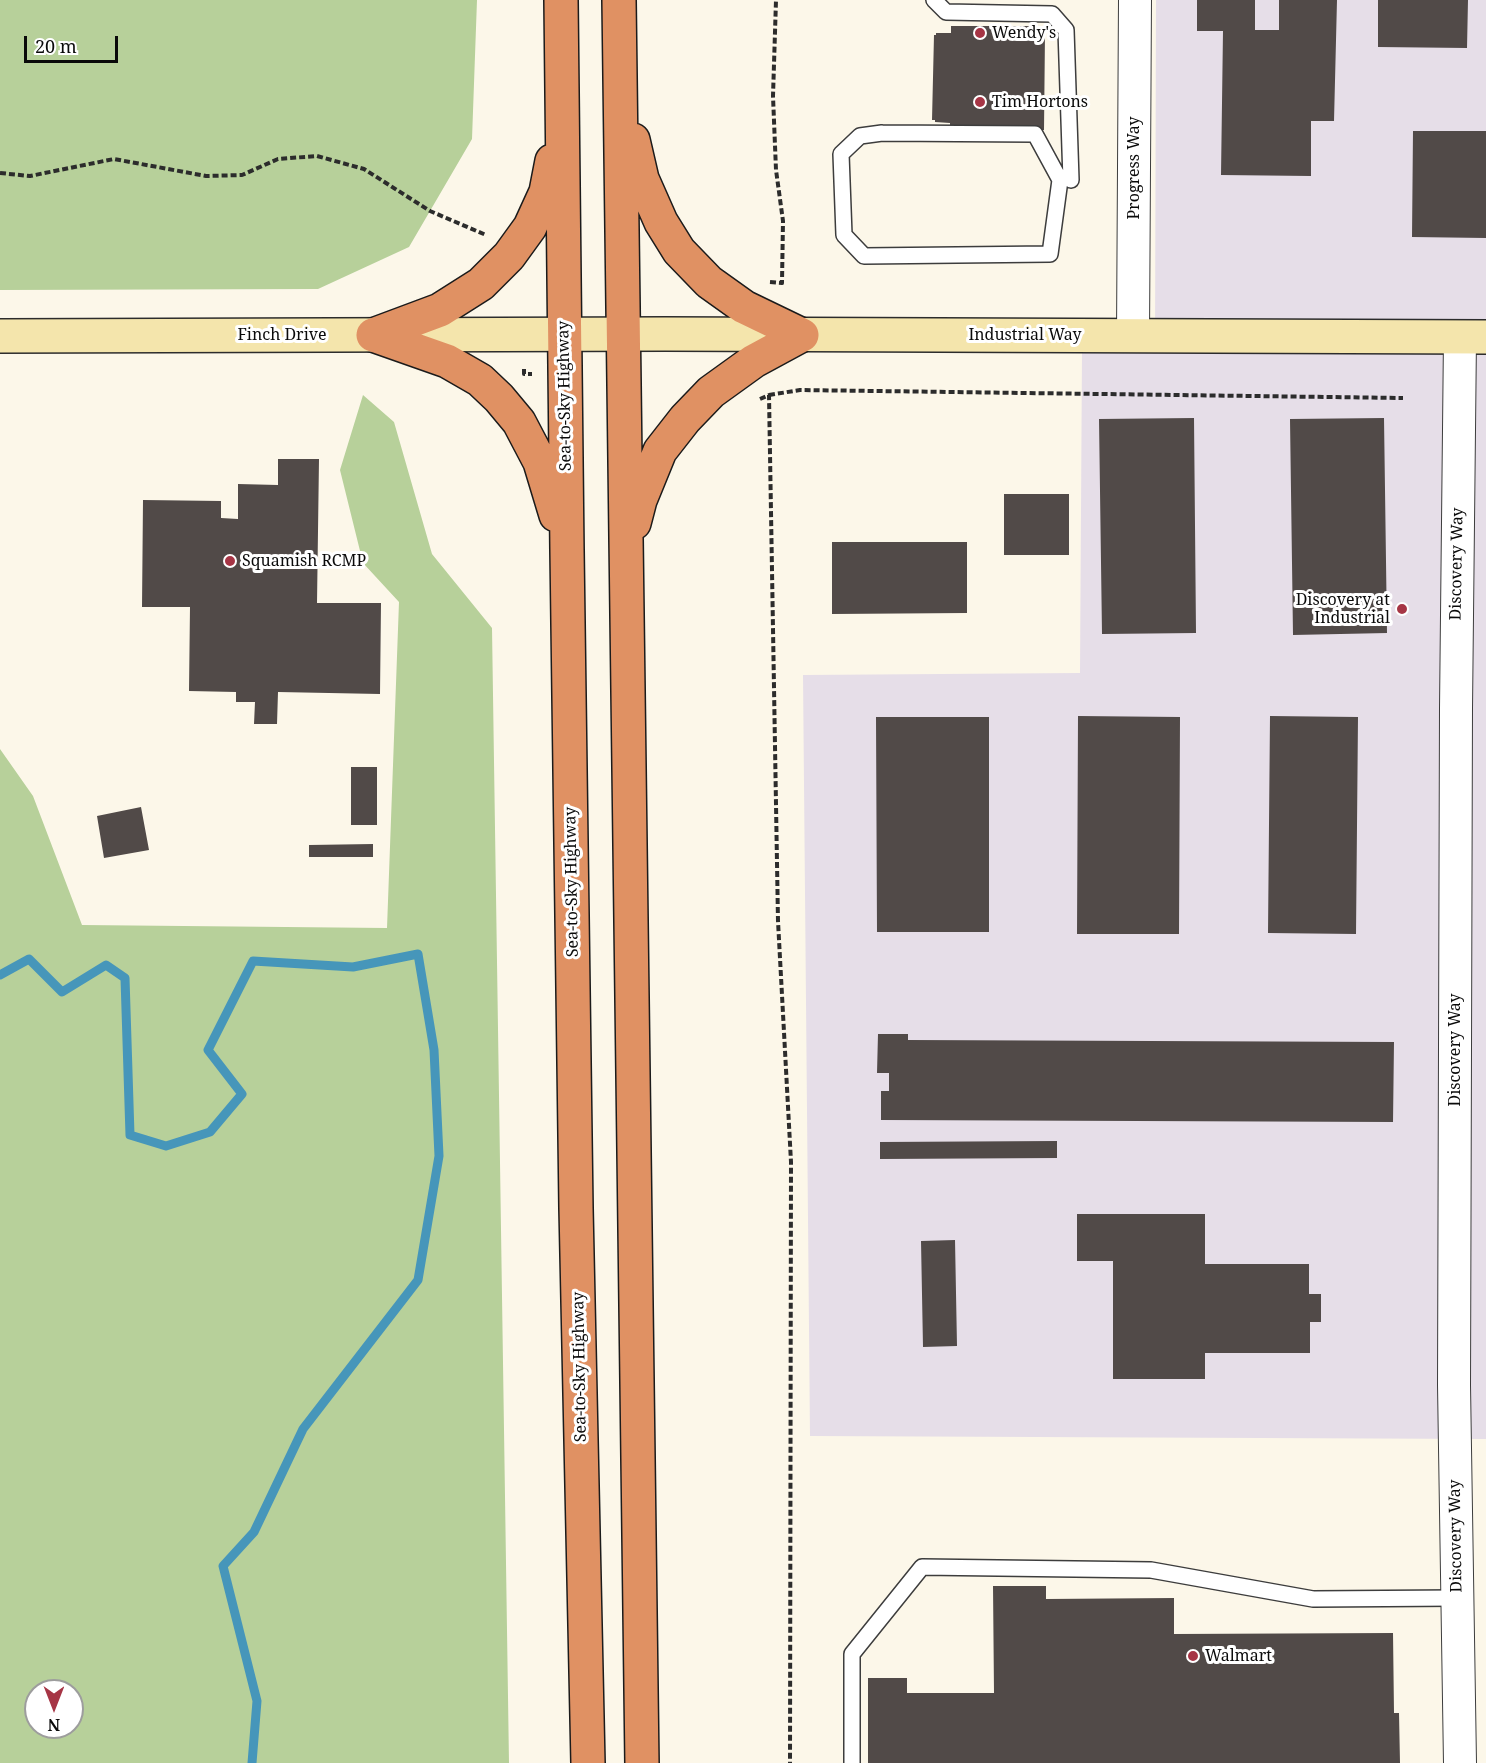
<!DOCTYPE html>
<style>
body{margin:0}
#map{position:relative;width:1486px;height:1763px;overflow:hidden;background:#fcf7e9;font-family:"Noto Serif",serif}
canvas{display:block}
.north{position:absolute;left:24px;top:1679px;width:60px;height:60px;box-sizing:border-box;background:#fff;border:2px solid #9d9d9d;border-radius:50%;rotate:180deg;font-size:16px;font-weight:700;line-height:24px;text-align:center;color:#0a0a0a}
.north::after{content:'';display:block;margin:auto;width:21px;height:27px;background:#a63545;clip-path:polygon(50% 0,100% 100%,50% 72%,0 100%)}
.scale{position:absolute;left:24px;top:36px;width:94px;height:27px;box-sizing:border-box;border:3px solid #0a0a0a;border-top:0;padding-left:8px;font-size:18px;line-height:21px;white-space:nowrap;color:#0a0a0a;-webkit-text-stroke:4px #fff;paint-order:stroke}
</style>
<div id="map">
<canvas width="1486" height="1763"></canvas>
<div class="north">N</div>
<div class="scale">20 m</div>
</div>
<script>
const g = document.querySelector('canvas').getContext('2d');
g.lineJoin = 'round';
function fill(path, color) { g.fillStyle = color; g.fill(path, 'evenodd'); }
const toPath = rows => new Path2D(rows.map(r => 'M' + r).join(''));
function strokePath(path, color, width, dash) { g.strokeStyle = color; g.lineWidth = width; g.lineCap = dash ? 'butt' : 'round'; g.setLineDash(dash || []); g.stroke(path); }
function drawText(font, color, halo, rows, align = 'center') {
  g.font = font + ' "Noto Serif",serif'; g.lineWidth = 6; g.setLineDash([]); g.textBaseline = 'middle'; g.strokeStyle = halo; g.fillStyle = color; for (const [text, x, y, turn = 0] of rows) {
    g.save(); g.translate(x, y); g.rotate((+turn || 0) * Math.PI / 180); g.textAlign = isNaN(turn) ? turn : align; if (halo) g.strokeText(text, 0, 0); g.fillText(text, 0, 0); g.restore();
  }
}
fill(toPath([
 [1156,0,1486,0,1486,1439,810,1436,803,675,1080,673,1082,351,1155,348]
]), '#e6dee8');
fill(toPath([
 [0,0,477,0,472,139,409,247,318,289,0,290],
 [363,395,394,422,432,554,492,628,509,1763,0,1763,0,749,33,796,82,925,387,928,399,602,363,563,340,470],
 [36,1691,72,1691,72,1727,36,1727]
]), '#b7d09a');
strokePath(toPath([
 [0,975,29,959,62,992,106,965,125,978,130,1135,166,1146,210,1132,242,1094,208,1050,253,961,353,967,418,954,434,1050,439,1156,418,1280,303,1429,254,1532,223,1566,257,1701,252,1763]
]), '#4696ba', 9);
fill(toPath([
 [1197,0,1255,0,1255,30,1279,30,1279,0,1337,0,1334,121,1311,121,1311,176,1221,175,1223,31,1197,31],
 [1378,0,1468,0,1467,48,1378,47],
 [951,26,1030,26,1030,33,1045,33,1044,130,950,130,950,123,935,122,935,120,932,120,934,35,936,35,936,33,951,33],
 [1413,131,1486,131,1486,238,1412,237],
 [1194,418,1196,633,1102,634,1099,419],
 [1384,418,1387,633,1293,635,1290,419],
 [278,459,319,459,317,603,381,603,380,694,278,692,277,724,254,724,255,702,236,702,236,692,189,691,190,607,142,607,143,500,221,501,221,518,238,519,238,484,278,485],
 [1004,494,1069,494,1069,555,1004,555],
 [832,542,967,542,967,613,832,614],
 [1078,716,1180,717,1179,934,1077,934],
 [1270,716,1358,717,1356,934,1268,933],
 [876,717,989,717,989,932,877,932],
 [351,767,377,767,377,825,351,825],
 [141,807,149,850,104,858,97,816],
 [373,844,373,857,309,857,309,845],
 [878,1034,908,1034,908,1040,1394,1042,1393,1122,881,1120,881,1091,889,1091,889,1073,877,1073],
 [1057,1141,1057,1158,880,1159,880,1142],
 [1077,1214,1205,1214,1205,1264,1309,1264,1309,1294,1321,1294,1321,1322,1310,1322,1310,1353,1205,1353,1205,1379,1113,1379,1113,1261,1077,1261],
 [955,1240,957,1346,923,1347,921,1241],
 [993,1586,1046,1586,1046,1599,1174,1598,1174,1634,1393,1633,1394,1713,1399,1713,1400,1763,868,1763,868,1678,907,1678,907,1693,994,1693]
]), '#514a48');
const lane = toPath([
 [934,0,946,12,1052,14,1066,30,1071,180],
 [882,133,1035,134,1060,180,1050,254,864,256,844,235,841,154,860,136,882,133],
 [852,1763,852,1654,922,1567,1151,1570,1313,1599,1457,1598]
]);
const street = toPath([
 [1133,336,1135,0],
 [1460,337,1456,708,1454,1385,1460,1763]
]);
const secondary = toPath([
 [0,336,665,334,1486,337]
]);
const highway = toPath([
 [561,0,567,550,576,1208,588,1763],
 [619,0,642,1763],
 [633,140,642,179,661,222,679,251,709,282,744,307,802,335],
 [373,335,440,310,481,284,509,256,530,227,546,192,552,161],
 [373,335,447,361,480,380,499,398,519,422,540,462,556,515],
 [634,523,640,500,660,451,685,419,711,392,754,361,802,335]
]);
strokePath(lane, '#3d3d3d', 18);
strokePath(street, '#3d3d3d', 34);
strokePath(secondary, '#2c2c2c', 36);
strokePath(highway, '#1b1b1b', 36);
strokePath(toPath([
 [0,173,30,176,114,159,206,176,242,175,278,159,317,156,364,169,430,211,486,235],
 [770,282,782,283,783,221,776,170,773,96,776,0],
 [524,369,524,374,532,374],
 [769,395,800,390,1403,398],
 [760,399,769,395,778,921,791,1162,790,1763]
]), '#2c2c2c', 4, [6, 3]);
strokePath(lane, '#fff', 15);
strokePath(street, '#fff', 32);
strokePath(secondary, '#f4e5ac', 33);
strokePath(highway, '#e09163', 33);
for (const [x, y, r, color] of [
 [980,33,6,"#a63545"],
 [980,102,6,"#a63545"],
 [230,561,6,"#a63545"],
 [1402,609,6,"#a63545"],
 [1193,1656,6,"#a63545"]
]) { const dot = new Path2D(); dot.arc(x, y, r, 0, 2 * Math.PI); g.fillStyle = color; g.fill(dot); strokePath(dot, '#fff', 2); }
drawText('16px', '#0a0a0a', '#fff', [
 ["Wendy's",992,33],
 ["Tim Hortons",992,102],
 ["Squamish RCMP",242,561],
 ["Discovery at",1390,600,"right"],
 ["Industrial",1390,618,"right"],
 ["Walmart",1205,1656]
], 'left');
drawText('16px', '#0a0a0a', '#fff', [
 ["Progress Way",1134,168,-90],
 ["Finch Drive",282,335],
 ["Industrial Way",1025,335],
 ["Sea-to-Sky Highway",565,396,-91],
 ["Discovery Way",1457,564,-89],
 ["Sea-to-Sky Highway",572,882,-91],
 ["Discovery Way",1455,1050,-90],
 ["Sea-to-Sky Highway",580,1367,-91],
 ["Discovery Way",1456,1536,-91]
]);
</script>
